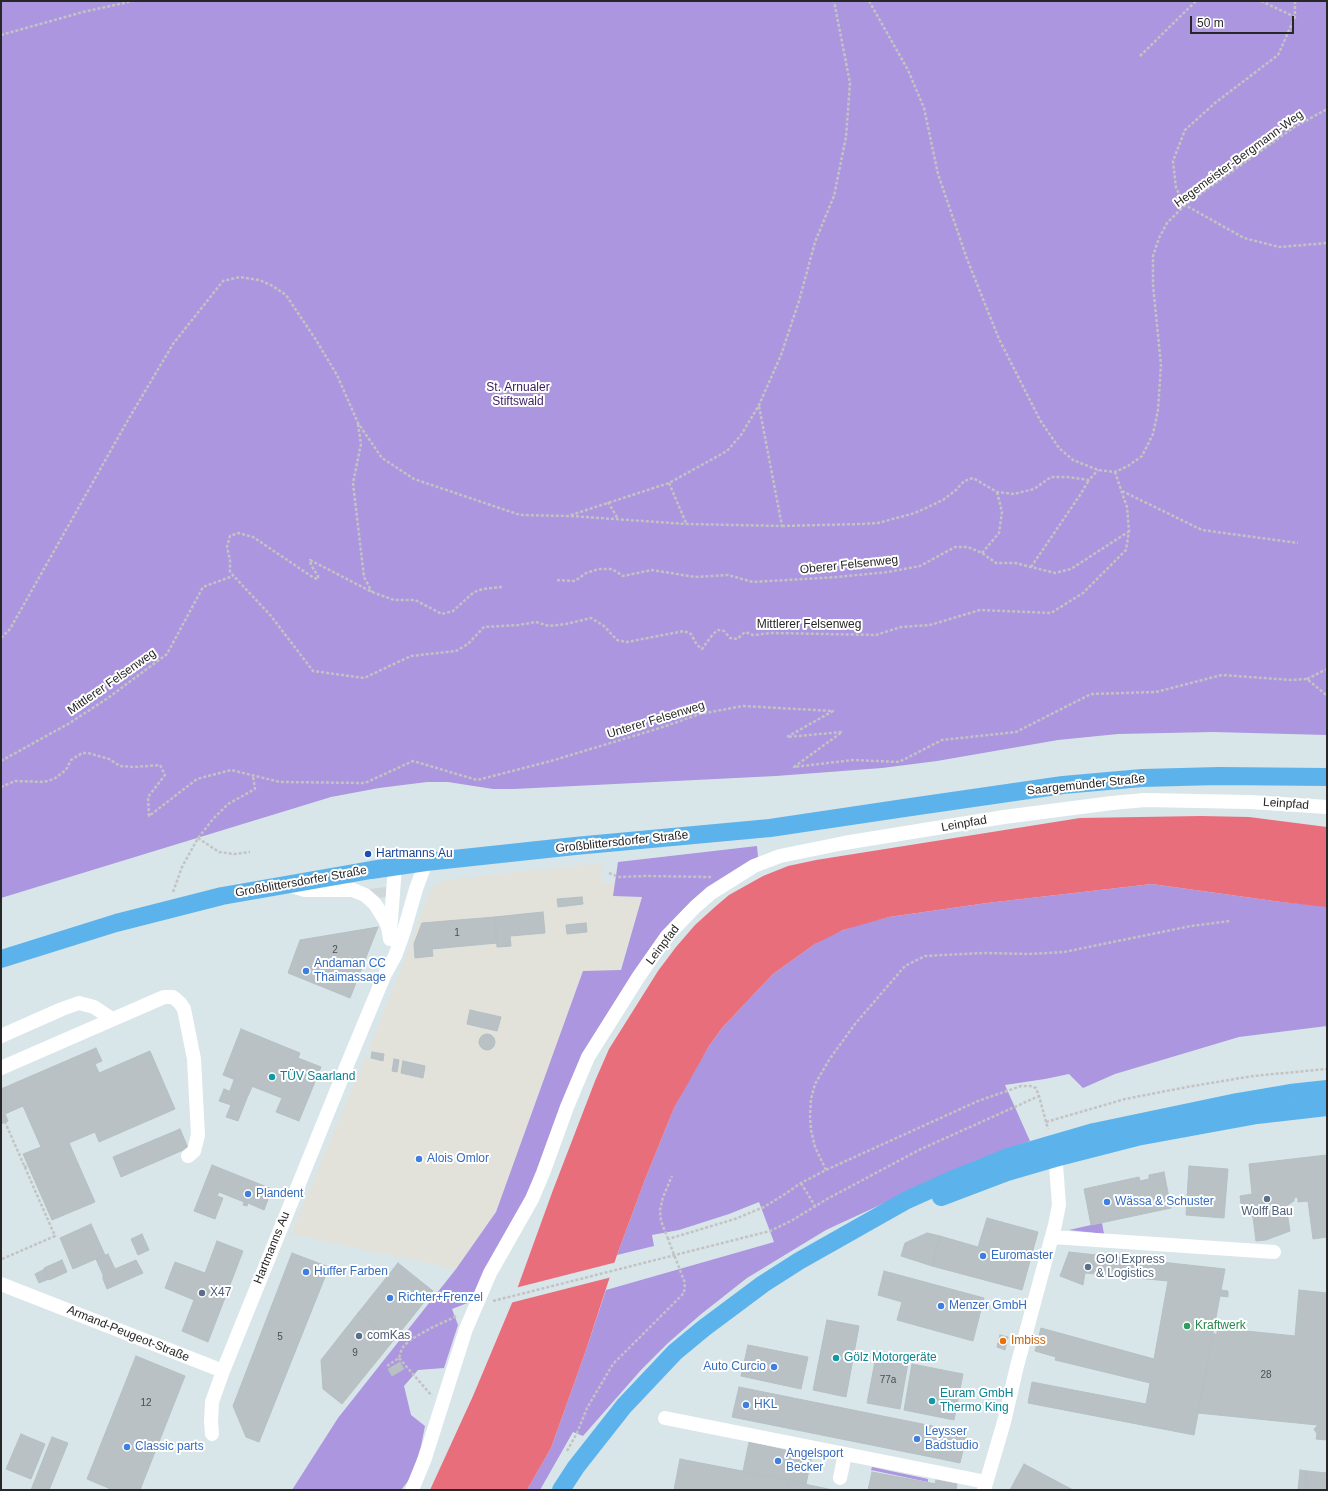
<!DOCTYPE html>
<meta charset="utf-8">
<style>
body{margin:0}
#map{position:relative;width:1328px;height:1491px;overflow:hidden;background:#d9e6e9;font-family:Arial,sans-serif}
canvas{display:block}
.frame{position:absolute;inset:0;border:2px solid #272727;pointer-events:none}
.scale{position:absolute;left:1190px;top:16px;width:104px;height:18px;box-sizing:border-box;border:2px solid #272727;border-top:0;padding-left:5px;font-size:12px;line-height:14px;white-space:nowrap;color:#272727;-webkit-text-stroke:3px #fff;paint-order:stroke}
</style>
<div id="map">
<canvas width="1328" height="1491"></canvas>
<div class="frame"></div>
<div class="scale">50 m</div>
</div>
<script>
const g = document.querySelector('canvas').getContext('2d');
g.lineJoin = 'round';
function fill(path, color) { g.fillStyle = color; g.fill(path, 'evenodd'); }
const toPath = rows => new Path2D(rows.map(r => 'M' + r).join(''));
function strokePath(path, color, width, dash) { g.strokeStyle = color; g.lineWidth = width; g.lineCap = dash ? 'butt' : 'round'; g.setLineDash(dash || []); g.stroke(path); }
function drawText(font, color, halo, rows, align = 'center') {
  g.font = font + ' Arial,sans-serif'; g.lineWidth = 4; g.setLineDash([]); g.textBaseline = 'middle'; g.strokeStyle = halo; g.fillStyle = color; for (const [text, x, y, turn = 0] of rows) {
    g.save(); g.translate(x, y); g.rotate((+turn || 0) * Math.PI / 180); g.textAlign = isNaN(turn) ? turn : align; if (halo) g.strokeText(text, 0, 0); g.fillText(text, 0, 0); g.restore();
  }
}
fill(toPath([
 [602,863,601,882,615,883,613,896,642,897,620,971,583,971,496,1212,456,1269,291,1234,365,1057,382,1061,384,1054,368,1051,405,959,427,897,433,887,439,882,447,880]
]), '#e2e1da');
fill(toPath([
 [1,1,1327,1,1327,735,1213,732,1118,734,1058,740,937,761,882,768,776,776,514,789,493,789,448,782,427,782,379,788,331,797,1,898],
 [757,846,758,857,697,897,677,916,664,931,631,980,540,1170,470,1302,452,1309,458,1325,444,1368,418,1370,404,1386,411,1415,425,1426,421,1446,412,1476,401,1490,292,1490,338,1418,456,1269,496,1212,583,971,621,970,642,897,613,896,618,862],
 [1152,884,1281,902,1327,906,1327,1026,1239,1037,1115,1074,1083,1088,1069,1074,1045,1079,1005,1085,1030,1141,975,1161,826,1230,747,1278,700,1315,668,1343,641,1370,583,1436,573,1432,540,1490,527,1490,551,1448,586,1350,606,1290,774,1242,759,1202,729,1214,679,1230,652,1235,654,1246,617,1255,644,1182,674,1108,690,1078,709,1046,722,1028,773,974,815,944,830,935,857,925,889,917,987,903],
 [1102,1223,1104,1234,1069,1230,1091,1225],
 [872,1467,928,1479,928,1482,871,1470]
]), '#ab96df');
fill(toPath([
 [386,887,386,897,380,898,369,889]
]), '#cfd7da');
fill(toPath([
 [1201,816,1249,817,1327,827,1327,907,1281,902,1152,884,987,903,889,917,843,930,815,944,773,974,722,1028,709,1046,674,1108,644,1182,617,1255,586,1350,551,1448,527,1490,430,1490,473,1396,512,1303,553,1190,595,1081,609,1049,658,971,676,947,695,925,716,906,729,895,763,876,788,866,816,860,1080,818]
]), '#e96e7b');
fill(toPath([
 [617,1262,612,1277,510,1303,515,1288]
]), '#d9e6e9');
const building = toPath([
 [582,897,583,904,558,907,557,899,582,897],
 [543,912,545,933,510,936,511,946,497,947,495,917,543,912],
 [495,917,497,943,432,949,433,956,415,958,414,944,422,923,495,917],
 [586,923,587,932,567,934,566,925,586,923],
 [378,927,350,998,288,973,300,940,378,927],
 [470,1010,501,1017,497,1031,467,1024,470,1010],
 [241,1029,300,1053,298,1058,321,1067,299,1121,276,1112,282,1098,223,1075,241,1029],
 '479 1042a8 8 0 1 1 16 0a8 8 0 1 1-16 0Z',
 [96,1048,102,1061,95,1064,99,1073,150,1051,175,1109,99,1142,95,1132,69,1143,95,1202,52,1220,23,1154,41,1147,23,1106,5,1114,8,1121,1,1124,1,1089,96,1048],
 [372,1052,384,1054,383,1061,371,1058,372,1052],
 [394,1059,399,1060,397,1072,392,1071,394,1059],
 [403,1061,425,1066,423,1078,401,1073,403,1061],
 [234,1080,252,1087,247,1098,230,1091,234,1080],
 [224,1089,247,1098,238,1121,226,1117,231,1105,219,1101,224,1089],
 [180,1129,188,1148,121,1177,113,1157,180,1129],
 [1327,1155,1327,1237,1313,1239,1308,1201,1298,1202,1298,1197,1294,1198,1294,1201,1286,1206,1290,1231,1266,1240,1256,1241,1253,1217,1251,1216,1252,1213,1248,1210,1242,1211,1240,1196,1252,1194,1249,1164,1327,1155],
 [212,1165,272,1189,264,1210,248,1203,247,1206,243,1205,244,1202,219,1192,217,1196,223,1198,215,1219,194,1211,212,1165],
 [1189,1166,1228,1169,1224,1218,1186,1215,1189,1166],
 [1164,1172,1171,1208,1091,1225,1084,1189,1139,1177,1140,1181,1149,1179,1149,1175,1164,1172],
 [987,1218,1038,1232,1022,1290,932,1266,940,1236,978,1247,987,1218],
 [91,1224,105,1255,73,1269,60,1238,91,1224],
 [927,1233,940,1236,932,1266,901,1256,905,1243,927,1233],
 [142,1234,149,1250,138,1255,131,1239,142,1234],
 [217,1241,243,1251,208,1342,182,1331,194,1300,165,1288,175,1262,205,1273,217,1241],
 [1069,1252,1225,1269,1194,1435,1028,1403,1032,1382,1146,1404,1150,1383,1055,1360,1056,1357,1035,1351,1041,1328,1154,1359,1168,1281,1085,1273,1083,1285,1060,1276,1069,1252],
 [292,1253,329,1267,259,1442,246,1437,233,1406,292,1253],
 [108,1254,115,1269,136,1260,143,1273,107,1289,103,1279,103,1275,96,1259,108,1254],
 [62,1260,67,1272,49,1280,44,1268,62,1260],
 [398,1263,433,1291,393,1341,358,1313,398,1263],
 [45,1269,49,1279,39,1283,35,1274,45,1269],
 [884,1271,984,1298,973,1341,897,1320,902,1302,878,1295,884,1271],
 [1221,1290,1228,1291,1228,1297,1220,1296,1221,1290],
 [1299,1290,1327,1293,1327,1426,1198,1413,1213,1334,1217,1334,1217,1328,1295,1336,1299,1290],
 [358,1313,393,1341,342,1404,323,1389,321,1360,358,1313],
 [827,1320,859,1326,846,1397,813,1390,827,1320],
 [1000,1335,1008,1337,1005,1350,997,1347,1000,1335],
 [748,1345,808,1357,801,1389,741,1376,748,1345],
 [877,1351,909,1357,900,1409,867,1403,877,1351],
 [136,1356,185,1376,140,1490,113,1490,87,1479,136,1356],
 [400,1362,404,1369,392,1376,388,1369,400,1362],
 [912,1364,963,1374,954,1420,904,1410,912,1364],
 [739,1387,947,1429,941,1459,732,1417,739,1387],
 [1318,1425,1323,1426,1323,1430,1317,1434,1314,1429,1318,1425],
 [1323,1426,1327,1426,1327,1440,1316,1439,1317,1434,1323,1430,1323,1426],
 [947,1429,967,1433,960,1463,941,1459,947,1429],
 [21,1434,45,1444,31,1479,6,1469,21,1434],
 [52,1437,68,1443,49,1490,31,1490,52,1437],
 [749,1442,812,1456,806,1484,743,1471,749,1442],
 [680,1459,789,1480,787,1490,674,1490,680,1459],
 [1024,1464,1043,1474,1073,1490,1010,1490,1024,1464],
 [1300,1470,1307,1471,1305,1490,1298,1490,1300,1470],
 [1307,1471,1327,1473,1327,1490,1305,1490,1307,1471],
 [872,1472,936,1484,934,1490,868,1490,872,1472],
 [789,1480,809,1485,833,1490,787,1490,789,1480],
 [936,1480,957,1484,956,1490,934,1490,936,1480]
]);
fill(building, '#b9c1c5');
strokePath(building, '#b3c0c4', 1);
strokePath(toPath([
 [869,1,908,70,924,108,938,174,967,259,999,339,1040,420,1059,448,1073,460,1098,470,1115,472,1128,466,1142,456,1153,434,1158,410,1161,365,1153,285,1153,256,1159,238,1167,223,1185,205,1293,128,1327,109],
 [1261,1,1295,17],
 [1295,1,1295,17,1278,55,1215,103,1185,130,1173,161,1176,188,1185,205,1244,238,1279,247,1327,243],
 [1,35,83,12,133,1],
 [1140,56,1196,1],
 [358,424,361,444,353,483,364,577,372,592],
 [669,483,686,523],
 [1122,491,1202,530,1298,543],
 [608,502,618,519],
 [571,516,686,524,782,526,759,406],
 [782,526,860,524,878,523,915,513,943,500,956,490,964,481,973,478,997,492,1014,494,1034,489,1051,477,1068,477,1089,480,1098,470],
 [982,553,999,533,1002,512,997,492],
 [1031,567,1080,495,1089,480],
 [557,580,575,581,586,573,599,569,612,569,623,576,652,570,695,577,728,575,753,582,838,577,888,572,920,566,955,547,968,547,982,553,996,563,1015,563,1055,573,1071,569,1128,532],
 [502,587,483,589,474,592,453,611,442,614,415,600,394,600,372,592,310,560,311,565,318,576,318,579,314,578,253,537,238,533,230,536,227,547,230,560,230,572,271,616,313,671,364,678,411,656,456,651,468,644,484,627,519,625,536,622,549,626,566,624,591,618,604,626,617,640,627,642,684,631,691,634,697,645,702,649,713,634,718,630,724,631,730,638,737,639,745,632,753,635,772,633,876,635,901,627,930,625,980,610,1051,613,1083,593,1126,550,1129,531,1127,507,1115,472],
 [1,638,10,629,128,420,173,344,223,281,240,277,259,280,271,285,286,295,316,340,337,375,358,423,382,458,414,479,520,515,568,516,669,483,727,451,741,435,759,405,781,355,799,301,815,242,834,196,846,137,850,83,834,1],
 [1307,679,1327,669],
 [1,761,68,724,108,698,167,654,203,587,233,576],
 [1,787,15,781,44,782,54,779,66,770,71,760,82,753,88,753,109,759,120,766,135,767,160,765,165,775,148,797,149,816,197,779,231,770,280,782,365,783,413,761,477,780,551,761,660,728,700,714,743,706,833,711,787,737,842,732,794,767,853,760,899,762,942,740,1016,732,1091,694,1156,692,1222,675,1291,680,1307,679,1325,694,1327,694],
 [198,838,219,852,234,854,250,852],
 [609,873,619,877,646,876,711,877],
 [173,892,182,867,198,838,213,819,228,804,255,789,253,776],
 [1046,1122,1125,1099,1187,1087,1253,1076,1327,1069],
 [24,1167,28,1166],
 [826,1170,815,1147,811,1130,810,1116,811,1099,815,1084,829,1060,855,1024,905,966,925,956,984,953,1029,954,1064,952,1191,926,1230,921],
 [801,1183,815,1206],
 [668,1239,661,1221,660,1210,663,1197,672,1176],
 [2,1259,55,1236,5,1122],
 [493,1301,770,1231,791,1221,827,1199,919,1150,1039,1096],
 [399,1358,432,1396],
 [387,1366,399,1358,402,1348,410,1340,431,1328,457,1316],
 [567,1451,577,1433,587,1408,613,1364,684,1293,685,1283,668,1239,735,1219,764,1207,785,1194,801,1183,826,1170,978,1101,1021,1086,1030,1086,1036,1088,1039,1096,1048,1129]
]), '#c3c3c3', 2.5, [3, 2]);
strokePath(toPath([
 [291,886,305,890,353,890,365,895,375,904,385,920,388,927,390,939],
 [390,932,395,867],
 [1,1036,62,1009,79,1003,94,1007,112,1019],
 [1,1068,164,997,173,997,180,1003,184,1009,194,1059,198,1135,194,1151,188,1156],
 [1052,1237,1274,1252],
 [1,1284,223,1371],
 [665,1418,986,1482],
 [212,1434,211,1422,212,1402,223,1371,347,1065,384,976,395,956,403,934,416,889,426,862],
 [840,1478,845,1454],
 [412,1490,425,1458,466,1329,490,1273,532,1199,543,1173,567,1107,588,1057,639,976,667,936,695,907,711,893,754,866,780,856,844,843,1004,817,1112,803,1145,800,1250,802,1327,807],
 [984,1490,1004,1422,1017,1366,1055,1225,1059,1205,1056,1165,1053,1148]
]), '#fff', 14);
strokePath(toPath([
 [1,959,116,923,222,896,371,870,426,862,575,846,770,828,911,807,1063,785,1142,778,1219,776,1327,777],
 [941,1197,1007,1172,1055,1158,1137,1137,1257,1115,1327,1107],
 [561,1490,576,1467,624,1406,675,1352,704,1328,763,1284,799,1261,907,1200,956,1178,1008,1157,1094,1132,1237,1102,1290,1093,1327,1089]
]), '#5cb3eb', 18);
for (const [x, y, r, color] of [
 [368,854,4,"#1a4fb4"],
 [306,971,4,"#3f7fe0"],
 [272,1077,4,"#0f9aa8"],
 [419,1159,4,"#3f7fe0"],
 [248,1194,4,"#3f7fe0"],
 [1267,1199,4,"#5c6f8a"],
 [1107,1202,4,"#3f7fe0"],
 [983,1256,4,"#3f7fe0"],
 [1088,1267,4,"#5c6f8a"],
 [306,1272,4,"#3f7fe0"],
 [202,1293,4,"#5c6f8a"],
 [390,1298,4,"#3f7fe0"],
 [941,1306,4,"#3f7fe0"],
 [1187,1326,4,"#2e9e5b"],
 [359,1336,4,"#5c6f8a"],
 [1003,1341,4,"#e8710a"],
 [836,1358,4,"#0f9aa8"],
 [774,1367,4,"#3f7fe0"],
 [932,1401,4,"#0f9aa8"],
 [746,1405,4,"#3f7fe0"],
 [917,1439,4,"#3f7fe0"],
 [127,1447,4,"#3f7fe0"],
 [778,1461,4,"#3f7fe0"]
]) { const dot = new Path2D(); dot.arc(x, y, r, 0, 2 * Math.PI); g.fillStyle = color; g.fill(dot); strokePath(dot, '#fff', 1.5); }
drawText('10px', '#4c4e4e', null, [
 ["1",457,933],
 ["2",335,950],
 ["5",280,1337],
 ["9",355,1353],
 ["28",1266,1375],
 ["77a",888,1380],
 ["12",146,1403]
]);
drawText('12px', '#272727', '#fff', [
 ["Hegemeister-Bergmann-Weg",1239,159,-36],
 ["Oberer Felsenweg",849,565,-6],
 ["Mittlerer Felsenweg",809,625],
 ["Mittlerer Felsenweg",112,682,-35],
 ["Unterer Felsenweg",656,720,-17],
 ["Saargemünder Straße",1086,785,-6],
 ["Leinpfad",1286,804,4],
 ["Leinpfad",964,824,-10],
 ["Großblittersdorfer Straße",622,842,-6],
 ["Großblittersdorfer Straße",301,882,-10],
 ["Leinpfad",663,945,-53],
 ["Hartmanns Au",272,1248,-68],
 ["Armand-Peugeot-Straße",128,1334,22]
]);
drawText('12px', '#381b60', '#fff', [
 ["St. Arnualer",518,388],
 ["Stiftswald",518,402]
]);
drawText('12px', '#164399', '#fff', [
 ["Hartmanns Au",376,854]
], 'left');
drawText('12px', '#366cbe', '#fff', [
 ["Andaman CC",314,964],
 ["Thaimassage",314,978],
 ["Alois Omlor",427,1159],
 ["Plandent",256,1194],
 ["Wässa & Schuster",1115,1202],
 ["Euromaster",991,1256],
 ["Huffer Farben",314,1272],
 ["Richter+Frenzel",398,1298],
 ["Menzer GmbH",949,1306],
 ["Auto Curcio",766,1367,"right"],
 ["HKL",754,1405],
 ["Leysser",925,1432],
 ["Badstudio",925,1446],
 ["Classic parts",135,1447],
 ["Angelsport",786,1454],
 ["Becker",786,1468]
], 'left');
drawText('12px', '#0d838f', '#fff', [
 ["TÜV Saarland",280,1077],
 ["Gölz Motorgeräte",844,1358],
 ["Euram GmbH",940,1394],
 ["Thermo King",940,1408]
], 'left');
drawText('12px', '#4e5e75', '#fff', [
 ["Wolff Bau",1267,1212,"center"],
 ["GO! Express",1096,1260],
 ["& Logistics",1096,1274],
 ["X47",210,1293],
 ["comKas",367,1336]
], 'left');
drawText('12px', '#27864d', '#fff', [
 ["Kraftwerk",1195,1326]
], 'left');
drawText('12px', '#c56008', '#fff', [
 ["Imbiss",1011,1341]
], 'left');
</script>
